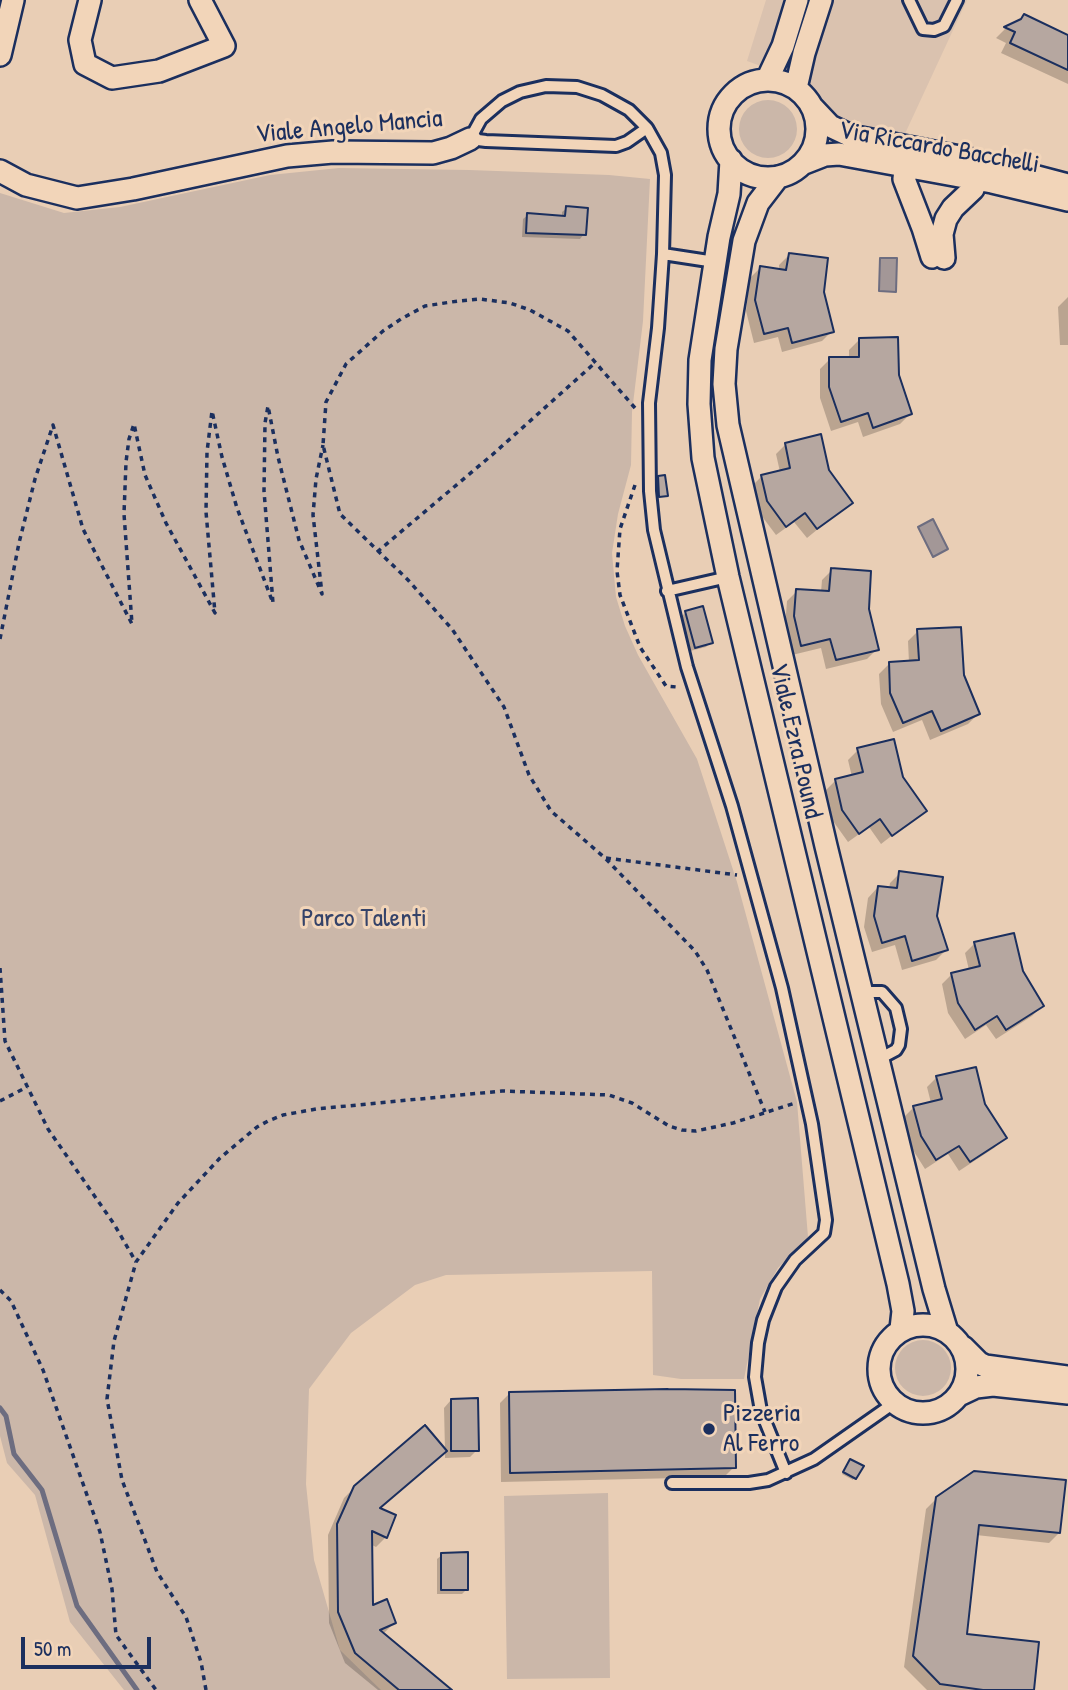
<!DOCTYPE html>
<style>
body{margin:0}
#map{position:relative;width:1068px;height:1690px;overflow:hidden;background:#e9ceb5;font-family:"Patrick Hand",sans-serif}
canvas{display:block}
.scale{position:absolute;left:21px;top:1637px;width:130px;height:32px;box-sizing:border-box;border:4px solid #1b2f5e;border-top:0;padding-left:9px;font-size:21px;line-height:24px;white-space:nowrap;color:#1b2f5e;-webkit-text-stroke:5px #f2d5b9;paint-order:stroke}
</style>
<div id="map">
<canvas width="1068" height="1690"></canvas>
<div class="scale">50 m</div>
</div>
<script>
const g = document.querySelector('canvas').getContext('2d');
g.lineJoin = 'round';
function fill(path, color) { g.fillStyle = color; g.fill(path, 'evenodd'); }
const toPath = rows => new Path2D(rows.map(r => 'M' + r).join(''));
function strokePath(path, color, width, dash) { g.strokeStyle = color; g.lineWidth = width; g.lineCap = dash ? 'butt' : 'round'; g.setLineDash(dash || []); g.stroke(path); }
function drawText(font, color, halo, rows, align = 'center') {
  g.font = font + ' "Patrick Hand",sans-serif'; g.lineWidth = 6; g.setLineDash([]); g.textBaseline = 'middle'; g.strokeStyle = halo; g.fillStyle = color; for (const [text, x, y, turn = 0] of rows) {
    g.save(); g.translate(x, y); g.rotate((+turn || 0) * Math.PI / 180); g.textAlign = isNaN(turn) ? turn : align; if (halo) g.strokeText(text, 0, 0); g.fillText(text, 0, 0); g.restore();
  }
}
fill(toPath([
 [766,0,967,0,903,138,869,132,830,117,811,84,747,61]
]), '#dac2af');
fill(toPath([
 '739 129a29 29 0 1 1 58 0a29 29 0 1 1-58 0Z',
 [339,168,469,170,609,175,650,179,643,321,632,412,631,465,618,514,612,553,616,597,625,626,638,655,697,759,737,882,797,1102,808,1237,778,1268,760,1299,744,1379,681,1379,653,1375,652,1271,446,1275,415,1285,351,1333,309,1389,306,1484,314,1560,340,1650,381,1690,124,1690,70,1622,35,1495,7,1463,0,1436,0,193,64,213,120,207,270,175],
 '895 1368a28 28 0 1 1 56 0a28 28 0 1 1-56 0Z',
 [608,1493,610,1678,507,1679,504,1496]
]), '#cbb7a9');
const water = toPath([
 [880,258,897,258,896,292,879,291,880,258],
 [933,519,948,549,933,557,918,527,933,519]
]);
fill(water, '#a39797');
strokePath(water, '#6d6d80', 2);
fill(toPath([
 [1018,22,1068,37,1068,84,1001,53,1006,43,996,38,1005,29],
 [567,208,584,234,580,239,522,237,523,219,528,215,562,217,562,212],
 [789,255,822,292,832,331,822,341,782,352,778,337,754,343,746,311,750,278,760,268,779,270,779,265],
 [1068,297,1068,345,1060,345,1058,307],
 [859,340,897,375,910,414,900,424,863,437,858,422,831,431,820,398,820,369,830,359,849,359,849,350],
 [786,444,827,470,851,502,807,538,794,522,776,535,758,511,752,486,762,476,780,472,776,454],
 [659,478,666,496,657,498,657,480],
 [832,570,867,610,877,649,867,659,826,669,821,648,792,655,785,627,787,601,797,591,821,592,822,580],
 [686,612,711,642,706,647,690,651,681,617],
 [918,631,962,675,978,714,968,724,930,740,922,720,893,732,881,704,879,674,889,664,909,663,908,641],
 [858,750,902,778,925,810,881,844,869,827,848,842,833,821,825,791,836,780,852,777,848,760],
 [900,873,936,916,946,950,936,960,902,970,895,945,872,952,864,927,868,898,878,887,889,889,890,883],
 [975,943,1021,972,1042,1006,1032,1016,996,1039,986,1025,965,1039,948,1013,942,984,952,974,969,970,965,953],
 [937,1077,983,1105,1004,1138,994,1148,959,1171,948,1154,925,1169,911,1147,904,1117,914,1107,931,1103,927,1087],
 [510,1393,734,1467,724,1477,501,1482,500,1403],
 [451,1400,477,1450,470,1457,445,1458,445,1451,378,1509,386,1537,376,1547,370,1544,371,1607,394,1623,383,1634,444,1690,378,1690,345,1663,329,1623,328,1535,344,1498,355,1487,445,1451,444,1408],
 [849,1462,861,1467,853,1480,842,1474],
 [937,1498,1059,1533,1049,1543,976,1535,965,1636,1032,1690,927,1690,904,1667,926,1509],
 [442,1555,467,1589,462,1594,437,1594,437,1559]
]), '#0003');
strokePath(toPath([
 [0,1408,6,1416,14,1454,42,1490,77,1606,137,1690]
]), '#6d6d80', 5);
const building = toPath([
 [1024,14,1068,35,1068,70,1010,43,1015,32,1004,27,1021,19,1024,14],
 [566,206,588,208,586,235,526,233,527,213,565,216,566,206],
 [789,253,828,258,824,292,834,332,792,343,788,328,764,334,755,300,760,266,786,270,789,253],
 [898,337,899,375,912,414,873,428,868,413,841,422,829,387,829,357,859,357,859,338,898,337],
 [821,434,829,470,853,503,817,529,805,513,786,527,767,501,761,475,790,468,785,443,821,434],
 [665,475,668,496,659,497,658,476,665,475],
 [831,568,871,571,869,609,879,650,836,660,830,639,801,646,794,616,796,589,829,591,831,568],
 [703,606,713,643,695,648,685,611,703,606],
 [961,627,964,675,980,714,941,731,932,711,903,723,890,693,889,662,919,660,917,629,961,627],
 [894,739,903,777,927,811,892,836,880,819,859,834,842,810,835,779,863,772,857,748,894,739],
 [899,871,943,877,937,916,948,950,912,961,905,936,882,943,874,916,878,886,897,888,899,871],
 [1014,933,1023,971,1044,1006,1006,1030,997,1016,975,1030,958,1003,951,973,980,966,974,942,1014,933],
 [976,1067,985,1104,1007,1138,970,1162,959,1146,936,1160,921,1136,913,1106,942,1099,936,1076,976,1067],
 [668,1389,735,1390,736,1468,510,1473,509,1392,668,1389],
 [478,1398,479,1451,451,1451,451,1399,478,1398],
 [425,1425,447,1451,380,1508,396,1515,387,1538,372,1531,373,1605,387,1599,396,1623,380,1630,452,1690,399,1690,355,1653,338,1612,337,1524,354,1486,425,1425],
 [850,1459,864,1466,856,1479,843,1472,850,1459],
 [974,1471,1066,1480,1060,1533,979,1525,967,1634,1039,1642,1034,1690,983,1690,940,1684,913,1656,936,1497,974,1471],
 [468,1552,468,1590,441,1590,441,1553,468,1552]
]);
fill(building, '#b6a7a0');
strokePath(building, '#1b2f5e', 2);
const lane = toPath([
 [909,0,923,29,934,30,944,26,957,0],
 [647,128,629,110,602,95,577,87,546,86,520,92,502,101,481,119,470,139,486,141,616,146,627,142,647,128,661,153,665,175,663,254,715,262],
 [663,254,658,328,649,403,650,491,654,530,687,667,732,806,782,988,812,1124,826,1220,824,1233,795,1260,776,1287,763,1320,758,1343,755,1377,761,1411,786,1473],
 [667,591,728,577],
 [862,992,882,992,896,1008,901,1029,899,1045,896,1050,879,1059],
 [672,1483,749,1483,768,1480,814,1459,894,1403]
]);
const street = toPath([
 [90,0,80,40,85,64,112,78,159,71,224,46,200,0],
 [0,55,13,0],
 [767,80,783,46,797,0],
 '719 129a49 49 0 1 1 98 0a49 49 0 1 1-98 0Z',
 [796,88,804,53,821,0],
 [813,108,830,126,851,136,965,158,1068,185],
 [916,157,905,170,904,179,923,228,932,257],
 [731,160,729,194,719,237,700,360,699,404,703,458,728,577,898,1284,903,1311,901,1329],
 [802,164,825,155,839,154,992,182,1068,200],
 [0,171,26,185,77,198,133,189,287,156,333,152,433,153,451,148,470,139],
 [778,177,758,203,744,241,726,349,724,384,728,425,826,846,934,1289,947,1332],
 [944,258,942,234,946,219,953,208,973,189,968,166],
 '879 1369a44 44 0 1 1 88 0a44 44 0 1 1-88 0Z',
 [963,1347,979,1363,985,1366,1068,1377],
 [959,1395,976,1387,993,1385,1068,1393]
]);
strokePath(lane, '#1b2f5e', 16);
strokePath(street, '#1b2f5e', 26);
strokePath(toPath([
 [635,408,568,331,530,310,510,303,480,299,458,301,425,306,401,319,383,331,346,364,326,402,323,445,340,514,408,580,452,629,504,707,529,775,551,811,605,858,695,951,707,970,765,1112],
 [635,485,620,529,617,571,620,595,640,647,666,686,677,687],
 [377,552,492,455,596,362],
 [0,639,19,543,35,479,53,425,83,529,132,624,124,514,126,462,129,439,134,424,145,475,166,523,215,613,206,512,207,452,212,411,222,457,237,508,273,603,264,491,265,423,268,406,278,457,299,540,322,594,313,515,316,479,323,445],
 [606,858,737,875],
 [0,968,5,1041,48,1129,114,1224,136,1262],
 [0,1101,27,1087],
 [0,1290,11,1301,43,1370,100,1532,112,1589,116,1635,156,1690],
 [206,1690,201,1662,186,1617,157,1572,122,1480,107,1399,114,1341,136,1262,178,1203,220,1158,257,1127,268,1121,283,1115,316,1109,502,1091,609,1095,632,1103,669,1126,682,1130,696,1131,733,1123,795,1103]
]), '#1b2f5e', 3.5, [5, 5]);
strokePath(lane, '#f2d5b9', 10);
strokePath(street, '#f2d5b9', 21);
for (const [x, y, r, color] of [
 [709,1429,7,"#1b2f5e"]
]) { const dot = new Path2D(); dot.arc(x, y, r, 0, 2 * Math.PI); g.fillStyle = color; g.fill(dot); strokePath(dot, '#f2d5b9', 2.5); }
drawText('26px', '#1b2f5e', '#f2d5b9', [
 ["Viale Angelo Mancia",349,127,-5],
 ["Via Riccardo Bacchelli",939,148,10],
 ["Viale Ezra Pound",795,741,77]
]);
drawText('26px', '#354369', '#f2d5b9', [
 ["Parco Talenti",364,919]
]);
drawText('26px', '#1b2f5e', '#f2d5b9', [
 ["Pizzeria",723,1414],
 ["Al Ferro",723,1444]
], 'left');
</script>
